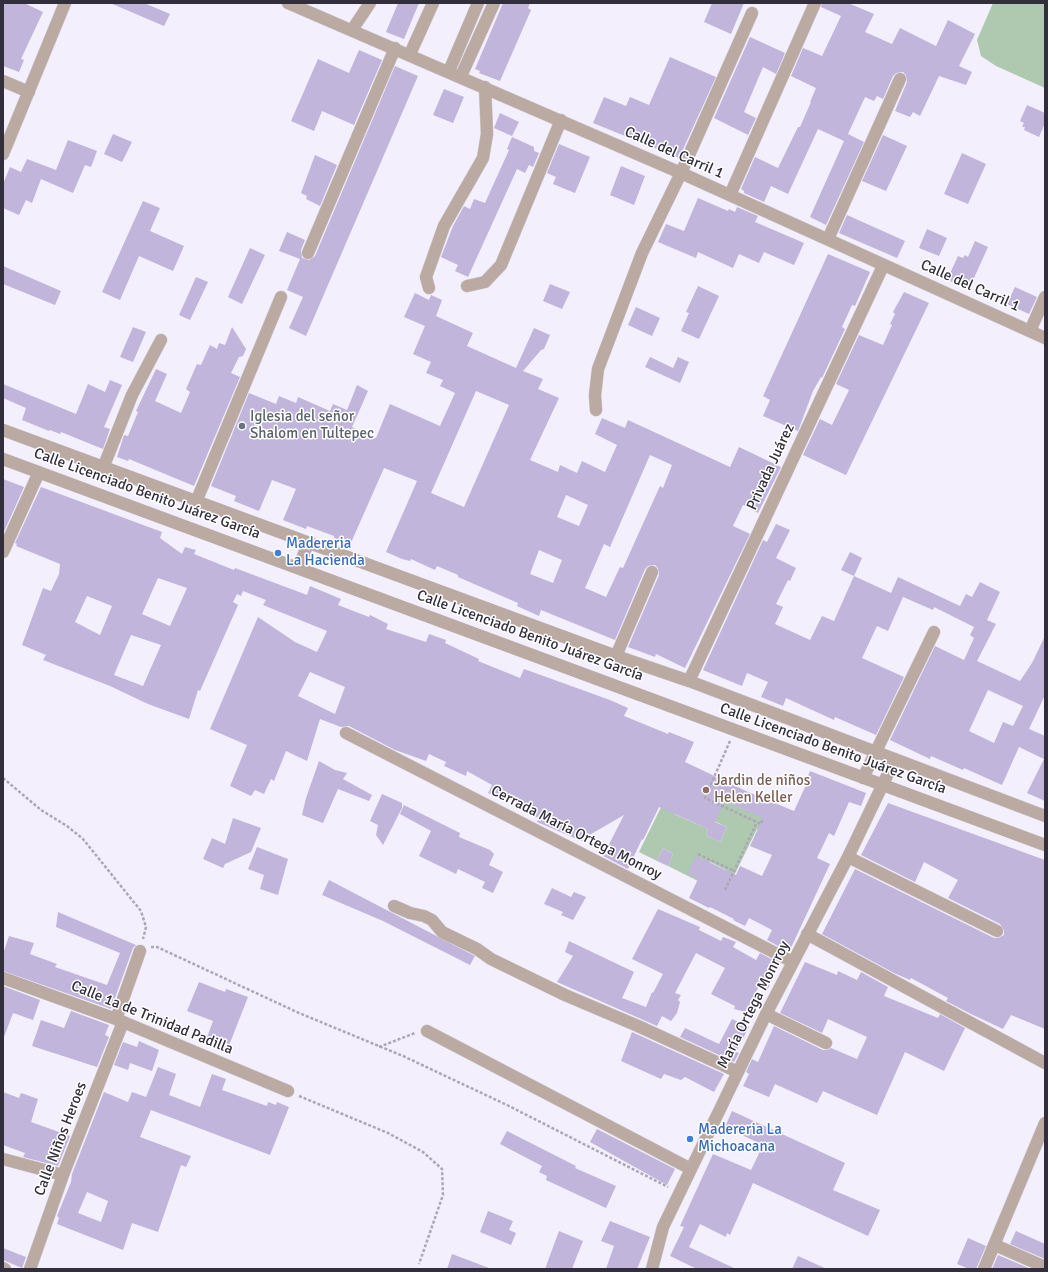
<!DOCTYPE html>
<meta charset="utf-8">
<style>
body{margin:0}
#map{position:relative;width:1048px;height:1272px;overflow:hidden;background:#f3effd;font-family:Signika,sans-serif}
canvas{display:block}
.frame{position:absolute;inset:0;border:4px solid #322e3c;pointer-events:none}
</style>
<div id="map">
<canvas width="1048" height="1272"></canvas>
<div class="frame"></div>
</div>
<script>
const g = document.querySelector('canvas').getContext('2d');
g.lineJoin = 'round';
function fill(path, color) { g.fillStyle = color; g.fill(path, 'evenodd'); }
const toPath = rows => new Path2D(rows.map(r => 'M' + r).join(''));
function strokePath(path, color, width, dash) { g.strokeStyle = color; g.lineWidth = width; g.lineCap = dash ? 'butt' : 'round'; g.setLineDash(dash || []); g.stroke(path); }
function drawText(font, color, halo, rows, align = 'center') {
  g.font = font + ' Signika,sans-serif'; g.lineWidth = 3; g.setLineDash([]); g.textBaseline = 'middle'; g.strokeStyle = halo; g.fillStyle = color; for (const [text, x, y, turn = 0] of rows) {
    g.save(); g.translate(x, y); g.rotate((+turn || 0) * Math.PI / 180); g.textAlign = isNaN(turn) ? turn : align; if (halo) g.strokeText(text, 0, 0); g.fillText(text, 0, 0); g.restore();
  }
}
fill(toPath([
 [993,3,1045,3,1045,88,996,66,981,56,977,40],
 [667,795,679,802,674,814,708,829,706,835,720,842,727,827,712,820,725,801,774,822,768,834,757,829,726,892,717,890,726,870,710,862,700,882,668,866,673,854,663,848,657,861,639,852]
]), '#aec9af');
fill(toPath([
 [3,3,24,3,43,12,21,59,24,60,19,72,3,66],
 [110,3,144,3,170,14,164,26],
 [398,3,419,3,404,39,386,32],
 [503,3,530,3,528,8,531,10,500,81,479,73,480,71,475,69],
 [712,3,744,3,731,34,704,22],
 [822,3,848,3,874,14,865,32,892,44,900,28,936,46,948,20,975,34,959,66,972,72,966,85,939,76,920,116,913,112,910,117,895,111,907,82,906,75,903,72,896,73,893,76,883,99,877,96,874,101,865,97,848,134,864,142,826,225,810,217,844,141,818,129,788,194,771,186,764,202,744,193,744,191,741,189,755,157,778,168,798,127,800,127,811,102,810,102,816,88,791,76,803,48,822,56,841,16,821,7],
 [750,37,785,53,776,74,763,67,744,112,756,118,748,135,714,118],
 [359,50,382,60,354,125,322,111,314,131,291,121,318,59,349,73],
 [670,57,716,77,679,158,593,123,604,97,626,106,630,97,649,105],
 [395,66,418,76,306,336,289,328,303,297,287,290,300,259,279,251,287,232,305,240,301,250,302,258,309,260,315,256],
 [444,89,464,97,453,123,433,115],
 [1027,105,1045,113,1045,123,1039,137,1024,130,1025,127,1022,127,1024,123,1020,121],
 [500,113,519,122,512,136,494,128],
 [113,134,132,142,122,162,104,154],
 [883,135,907,146,886,191,862,181],
 [512,137,534,147,534,151,539,153,533,167,529,165,525,173,517,169,468,277,455,271,458,265,441,257,453,226,464,206,470,209,474,199,485,203,509,150,507,149],
 [68,140,97,151,91,167,85,165,73,193,41,179,32,203,26,200,19,215,3,208,3,184,10,167,21,172,27,159,56,170],
 [559,144,590,157,575,193,553,184,556,177,547,173],
 [962,153,986,164,968,204,944,194],
 [315,155,337,165,320,206,306,199,307,196,301,193],
 [621,166,645,176,634,205,610,195],
 [698,198,728,211,729,209,735,212,737,207,758,216,755,222,804,243,794,265,764,252,759,263,739,254,733,268,698,252,696,258,658,242,666,224,684,231],
 [143,201,160,208,150,231,184,246,173,271,139,256,120,300,102,292],
 [847,215,905,241,897,258,839,233],
 [927,229,947,238,939,256,919,248],
 [975,241,988,247,969,289,947,280,958,256,963,258,965,255,968,257],
 [250,248,265,255,242,304,228,297],
 [828,254,870,272,855,306,852,305,842,327,845,329,822,378,821,377,813,391,798,431,763,416,770,400,763,396],
 [3,266,61,291,55,305,3,284],
 [196,277,208,282,190,320,179,315],
 [550,284,570,292,562,309,543,301],
 [698,286,719,296,699,339,681,331,689,313,686,312],
 [1015,287,1037,297,1029,314,1007,304],
 [904,292,929,303,846,475,803,455,820,419,832,425,849,390,836,384,859,335,883,345,892,325,890,324,895,314,893,312],
 [415,293,429,300,431,295,442,300,436,316,473,333,467,346,516,368,534,328,550,335,544,349,541,350,523,371,543,379,538,389,559,398,530,460,558,472,560,465,577,473,582,461,605,472,617,445,595,434,602,418,625,428,628,420,730,467,739,447,781,467,758,513,743,505,733,526,750,534,685,668,656,654,655,657,628,647,659,575,658,568,655,565,648,566,645,569,615,640,541,610,539,616,517,606,518,603,458,577,458,575,437,566,435,570,411,559,410,561,402,559,386,552,417,481,384,468,350,545,334,538,334,536,307,526,306,529,283,520,296,489,272,480,259,511,234,501,236,496,211,486,249,393,276,404,279,396,296,403,298,397,330,411,333,404,347,410,357,385,368,391,352,427,376,438,390,404,440,426,455,393,440,386,443,380,426,373,431,362,413,354,425,326,404,317],
 [476,391,509,405,464,507,431,493],
 [650,455,672,465,663,488,660,486,623,568,620,567,606,597,585,588,604,544,610,547],
 [566,495,588,505,579,526,557,517],
 [539,550,562,560,553,583,530,574],
 [636,307,660,318,652,336,628,325],
 [133,327,146,332,133,362,120,357],
 [232,327,246,349,243,356,239,357,231,373,240,377,194,486,129,459,128,461,117,457,124,435,128,436,138,412,136,411,156,369,167,374,155,401,181,413,190,392,186,389,197,364,201,365,210,345,217,349,219,343,225,345],
 [650,357,673,368,678,357,689,362,680,383,645,367],
 [110,380,122,385,104,427,110,429,103,449,61,432,60,434,50,430,49,431,22,420,26,408,3,398,3,384,76,414,88,384,105,392],
 [3,479,24,487,3,534],
 [41,487,162,532,160,538,182,554,185,547,196,550,194,554,234,570,235,568,307,595,310,586,341,599,338,605,369,617,370,615,388,624,386,629,426,642,429,634,446,640,445,643,479,659,478,661,520,678,524,669,610,700,628,708,624,716,668,734,669,732,694,742,685,762,746,791,794,811,806,785,805,784,810,771,866,793,861,806,849,802,834,836,829,833,817,858,830,864,789,952,767,940,772,930,749,918,745,926,733,920,734,919,710,907,709,908,689,898,698,879,688,873,696,856,736,875,740,866,762,876,772,855,750,846,763,818,725,801,715,822,727,827,720,842,706,835,708,829,659,807,643,840,642,839,628,869,603,856,624,815,586,837,584,842,537,822,539,818,530,815,533,809,506,797,504,800,488,793,492,785,467,771,466,776,444,766,446,762,429,754,426,761,395,750,349,726,341,727,320,719,307,761,286,751,274,781,271,779,264,794,255,790,251,796,230,786,247,745,210,729,258,617,295,642,317,652,327,631,263,605,266,600,243,591,241,596,237,594,233,602,238,605,200,691,198,690,189,719,148,704,110,686,43,660,46,655,22,645,43,588,51,591,59,574,60,564,16,546,17,544,15,543],
 [158,578,187,588,170,626,142,614],
 [87,596,112,606,100,635,75,622],
 [131,635,161,645,143,686,114,675],
 [310,672,345,687,335,714,298,696],
 [776,524,790,530,776,558,796,568,790,581,788,580,776,604,783,607,775,624,810,640,822,616,834,621,854,576,891,593,898,577,960,606,966,594,972,597,980,582,1000,592,987,620,996,624,977,661,1020,681,1032,663,1045,636,1045,695,1029,729,1045,736,1045,801,1027,793,1044,759,1019,747,1002,785,964,768,963,770,931,756,930,759,890,740,935,646,964,660,974,638,970,635,974,627,934,607,933,610,903,597,888,631,877,626,862,658,904,677,876,735,835,717,834,720,786,698,783,706,761,697,768,682,747,673,742,686,703,670,763,540,767,542],
 [988,690,1023,706,1013,726,1003,722,994,743,969,731],
 [850,552,862,558,854,576,841,570],
 [319,761,335,770,347,773,343,779,372,795,369,801,338,789,323,823,302,815,306,798],
 [382,794,402,803,402,808,383,845,376,835,378,825,370,821],
 [888,803,1045,860,1045,1029,1011,1015,1003,1029,971,1014,946,1001,948,998,911,978,910,980,894,973,822,934,855,869,994,938,998,938,1004,935,1004,930,1000,924,948,898,958,880,924,862,915,882,861,855],
 [404,805,460,833,459,837,490,850,494,854,489,865,503,872,493,893,482,888,485,882,458,869,456,874,419,856,431,831,400,814],
 [233,818,261,828,251,852,225,864,223,868,203,859,212,838,225,844],
 [257,847,288,859,278,895,260,889,264,875,248,869],
 [663,848,673,854,668,866,657,861],
 [329,880,473,955,475,956,470,965,383,921,322,895],
 [552,888,571,897,574,892,586,897,573,920,561,915,563,912,544,904],
 [658,909,700,927,699,930,721,941,723,937,736,942,733,947,756,960,760,953,779,963,767,991,759,986,746,1012,734,1009,735,1006,711,994,725,968,696,953,675,993,681,995,678,1000,680,1002,677,1013,671,1021,662,1016,657,1026,557,982,573,956,565,952,569,941,634,972,622,998,646,1007,652,992,653,993,663,974,632,959],
 [58,912,136,945,133,948,111,1009,3,971,3,954,9,936,34,943,30,954,57,964,55,967,107,985,120,953,56,927],
 [805,962,837,975,838,971,857,980,861,972,888,987,884,996,938,1018,940,1014,965,1028,944,1071,905,1052,877,1115,823,1091,817,1103,775,1084,769,1097,743,1086,749,1074,746,1072,752,1059,758,1062,774,1026,823,1050,827,1050,831,1048,857,1059,867,1037,828,1019,822,1033,780,1013],
 [199,982,225,992,226,989,248,997,228,1048,206,1040,213,1021,187,1011],
 [3,986,40,1000,33,1020,13,1013,4,1037],
 [71,1011,109,1025,105,1035,109,1037,97,1067,32,1046,41,1020,64,1028],
 [732,1019,749,1027,736,1052,739,1053,734,1062,680,1037,685,1028,719,1044],
 [632,1032,724,1074,714,1092,685,1077,681,1080,664,1074,661,1079,621,1061],
 [139,1041,159,1050,152,1071,130,1063,128,1070,114,1065,123,1042,137,1047],
 [158,1067,176,1074,169,1095,200,1107,212,1074,226,1079,222,1090,267,1106,268,1102,276,1105,277,1102,289,1107,270,1155,151,1110,140,1137,191,1156,186,1167,181,1165,158,1232,132,1223,123,1250,57,1224,59,1218,57,1216,71,1182,72,1174,104,1092,128,1102,132,1092,146,1097],
 [87,1192,108,1201,101,1222,78,1213],
 [3,1092,19,1098,21,1093,38,1099,31,1122,70,1136,58,1166,23,1157,25,1153,3,1145],
 [732,1111,845,1163,833,1190,880,1210,868,1236,753,1183,730,1235,727,1233,726,1237,700,1224,689,1247,736,1269,697,1269,670,1256,684,1227,680,1226,713,1154,751,1170,763,1145,725,1127],
 [597,1129,675,1169,667,1185,590,1142],
 [507,1131,576,1166,575,1168,616,1186,606,1208,546,1180,547,1176,539,1172,542,1166,500,1144],
 [488,1211,513,1221,509,1230,516,1233,511,1245,480,1232],
 [610,1221,650,1237,637,1269,606,1269,614,1246,601,1241],
 [559,1231,583,1241,575,1261,572,1269,545,1269],
 [1016,1231,1045,1244,1045,1259,1010,1244],
 [968,1238,986,1246,976,1269,969,1269,957,1264],
 [3,1248,26,1257,22,1268,3,1260],
 [452,1254,489,1268,489,1269,447,1269],
 [998,1255,1031,1269,992,1269],
 [798,1256,827,1269,792,1269]
]), '#c1b5dc');
const minor = toPath([
 [288,3,681,173,1045,338],
 [352,30,370,3],
 [410,54,433,3],
 [449,71,478,3],
 [461,76,494,3],
 [3,81,29,92],
 [3,154,65,3],
 [730,195,815,3],
 [828,239,900,79],
 [308,253,395,48],
 [467,286,485,282,501,265,561,120],
 [429,288,426,277,444,226,483,158,487,134,485,87],
 [1030,331,1045,297],
 [596,410,595,395,598,369,642,253,681,173,752,13],
 [3,430,616,656,689,681,1045,816],
 [3,459,1045,845],
 [103,468,132,395,161,340],
 [196,502,281,297],
 [3,552,39,472],
 [299,567,308,543],
 [616,656,652,572],
 [689,681,883,266],
 [346,733,793,962],
 [863,778,934,632],
 [848,857,997,931],
 [394,906,410,913,424,916,432,920,442,932,477,949,491,959,565,995,638,1026,738,1072],
 [807,934,1045,1063],
 [3,978,116,1019,288,1091],
 [766,1014,826,1043],
 [116,1019,140,951],
 [427,1031,691,1169],
 [3,1159,63,1175],
 [995,1245,1045,1267],
 [3,1268,5,1269],
 [30,1269,63,1175,123,1022],
 [652,1269,663,1227,766,1014,848,857,895,759],
 [984,1269,1045,1123]
]);
strokePath(minor, '#d0ccda', 13);
strokePath(toPath([
 [730,741,705,798,761,824,763,818],
 [3,778,41,810,67,826,83,839,141,911,146,927,143,939],
 [698,854,734,871],
 [725,890,757,822],
 [151,947,157,947,299,1013,403,1056,507,1105,668,1187],
 [379,1047,415,1033],
 [299,1096,388,1133,423,1152,442,1169,443,1195,419,1264]
]), '#aba7b5', 2.5, [3, 2]);
strokePath(minor, '#bbaaa2', 12);
for (const [x, y, r, color] of [
 [242,426,4,"#6b7280"],
 [278,553,4,"#3f7fe0"],
 [706,790,4,"#8d6e63"],
 [690,1139,4,"#3f7fe0"]
]) { const dot = new Path2D(); dot.arc(x, y, r, 0, 2 * Math.PI); g.fillStyle = color; g.fill(dot); strokePath(dot, '#fff', 1.5); }
drawText('15px', '#322e3c', '#fff', [
 ["Calle del Carril 1",674,153,24],
 ["Calle del Carril 1",970,286,24],
 ["Privada Juárez",771,467,-65],
 ["Calle Licenciado Benito Juárez García",147,494,20],
 ["Calle Licenciado Benito Juárez García",530,636,20],
 ["Calle Licenciado Benito Juárez García",833,749,20],
 ["Cerrada María Ortega Monroy",576,833,27],
 ["María Ortega Monrroy",754,1005,-63],
 ["Calle 1a de Trinidad Padilla",152,1018,22],
 ["Calle Niños Heroes",61,1139,-69]
]);
drawText('15px', '#5b616d', '#fff', [
 ["Iglesia del señor",250,417],
 ["Shalom en Tultepec",250,434]
], 'left');
drawText('15px', '#366cbe', '#fff', [
 ["Madereria",286,544],
 ["La Hacienda",286,561],
 ["Madereria La",698,1130],
 ["Michoacana",698,1147]
], 'left');
drawText('15px', '#785e54', '#fff', [
 ["Jardin de niños",714,781],
 ["Helen Keller",714,798]
], 'left');
</script>
